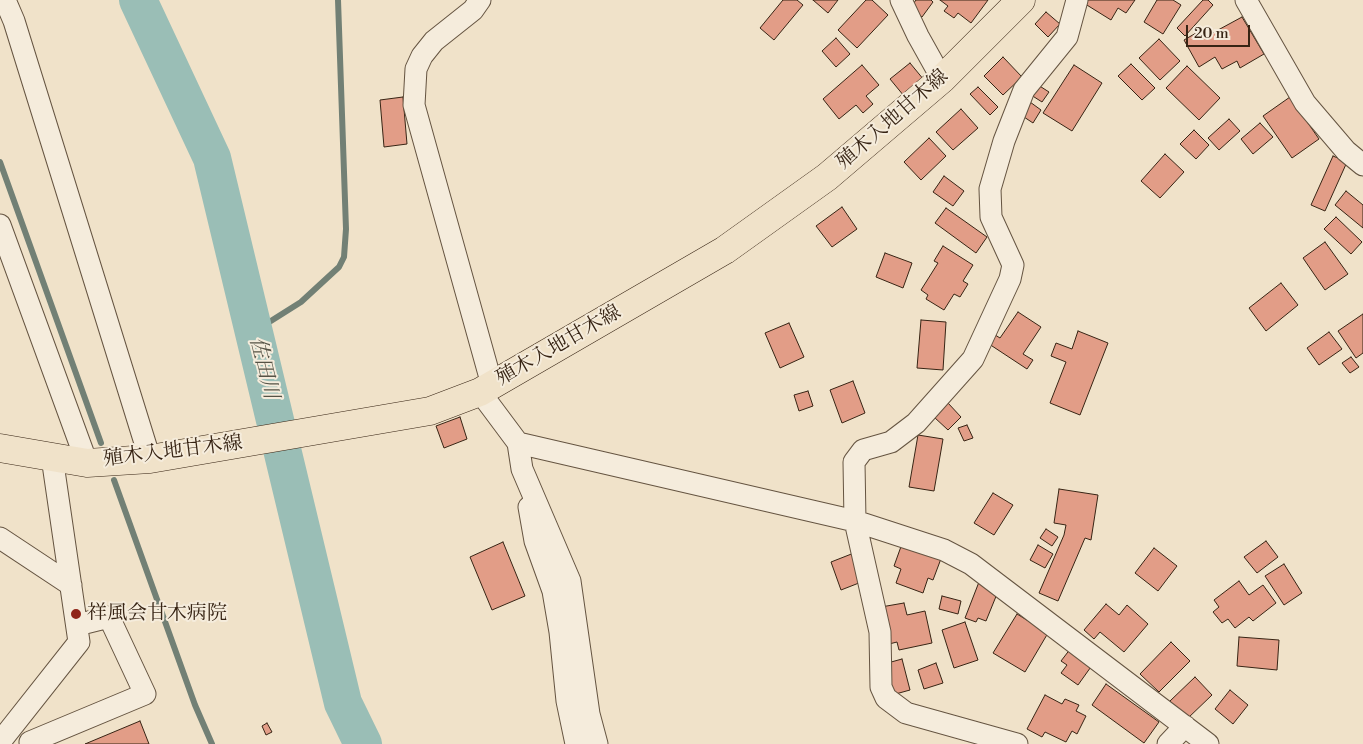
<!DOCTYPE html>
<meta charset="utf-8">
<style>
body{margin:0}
#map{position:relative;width:1363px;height:744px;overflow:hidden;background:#f0e2c9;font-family:"Libre Bodoni",serif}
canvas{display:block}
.scale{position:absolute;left:1186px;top:25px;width:64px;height:22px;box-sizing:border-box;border:2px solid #372414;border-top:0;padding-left:6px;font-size:15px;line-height:18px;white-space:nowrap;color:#372414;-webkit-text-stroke:4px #f5ecdc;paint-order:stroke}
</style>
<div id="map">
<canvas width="1363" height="744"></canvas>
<div class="scale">20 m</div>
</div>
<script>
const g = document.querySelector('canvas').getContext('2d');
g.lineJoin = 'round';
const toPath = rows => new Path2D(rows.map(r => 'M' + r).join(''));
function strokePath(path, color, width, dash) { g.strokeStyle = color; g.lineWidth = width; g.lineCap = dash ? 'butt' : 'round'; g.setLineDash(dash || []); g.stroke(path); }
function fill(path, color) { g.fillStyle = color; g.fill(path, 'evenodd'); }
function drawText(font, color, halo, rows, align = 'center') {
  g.font = font + ' "Libre Bodoni","Noto Serif JP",serif'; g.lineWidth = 4; g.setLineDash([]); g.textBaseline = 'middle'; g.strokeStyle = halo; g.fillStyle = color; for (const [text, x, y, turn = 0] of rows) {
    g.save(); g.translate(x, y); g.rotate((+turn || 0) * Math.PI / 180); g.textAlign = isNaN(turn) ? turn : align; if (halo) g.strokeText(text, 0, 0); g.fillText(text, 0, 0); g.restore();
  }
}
strokePath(toPath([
 [0,162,101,443],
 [255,331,301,302,339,267,344,257,346,229,338,0],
 [114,480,195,705,212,744]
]), '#728075', 6);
strokePath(toPath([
 [138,0,212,158,343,703,363,744]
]), '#9abeb6', 38);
const building = toPath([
 [783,0,797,0,803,5,774,40,760,28,783,0],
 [813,0,838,0,828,13,813,0],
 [866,0,872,0,888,15,857,48,838,30,866,0],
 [916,0,931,0,933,2,922,17,910,8,916,0],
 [940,0,988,0,971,23,958,13,954,18,944,11,948,6,940,0],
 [1084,0,1135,0,1126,13,1118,8,1111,20,1082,2,1084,0],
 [1157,0,1173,0,1181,5,1163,34,1144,22,1157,0],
 [1203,0,1208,0,1213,5,1185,36,1177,28,1203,0],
 [1046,12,1060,24,1048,37,1035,24,1046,12],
 [1242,17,1264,54,1240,68,1237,61,1222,69,1215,57,1199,67,1184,40,1203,29,1207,36,1242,17],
 [836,38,850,54,836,67,822,51,836,38],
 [1159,39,1180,61,1160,80,1139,58,1159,39],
 [1003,57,1022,77,1003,95,984,76,1003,57],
 [910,63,924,80,904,96,890,79,910,63],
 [1131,64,1155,88,1142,100,1118,76,1131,64],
 [862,65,879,85,866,96,873,104,863,113,856,105,839,119,823,99,862,65],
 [1074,65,1102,83,1072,131,1043,113,1074,65],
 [1187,66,1220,98,1199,120,1166,88,1187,66],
 [1035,83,1049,92,1042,102,1028,93,1035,83],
 [978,87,998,107,990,115,970,94,978,87],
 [403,97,407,144,384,147,380,100,403,97],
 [1290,97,1319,139,1292,158,1263,116,1290,97],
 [1030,102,1041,110,1033,123,1021,115,1030,102],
 [961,109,978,128,953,150,936,132,961,109],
 [1229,119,1240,131,1219,150,1208,138,1229,119],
 [1260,123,1273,137,1253,154,1241,139,1260,123],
 [1194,130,1209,145,1196,159,1180,144,1194,130],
 [929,138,946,156,921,180,904,162,929,138],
 [1165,154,1184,172,1160,198,1141,181,1165,154],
 [1333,156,1347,162,1325,211,1311,205,1333,156],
 [944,176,964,191,953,206,933,192,944,176],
 [1346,191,1363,205,1363,228,1335,205,1346,191],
 [842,207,857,229,832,247,816,226,842,207],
 [946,208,987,237,976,253,935,223,946,208],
 [1336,217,1362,242,1351,254,1324,229,1336,217],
 [1325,242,1348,274,1325,290,1303,258,1325,242],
 [943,246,973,265,963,281,968,284,960,297,954,294,944,310,926,299,928,295,921,290,938,263,934,261,943,246],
 [885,253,912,263,903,288,876,277,885,253],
 [1281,283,1298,305,1266,331,1249,308,1281,283],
 [1018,312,1041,327,1023,354,1033,360,1027,369,986,342,992,333,1000,338,1018,312],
 [1363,314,1363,353,1356,358,1338,331,1363,314],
 [921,320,946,322,943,370,917,368,921,320],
 [789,323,804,357,780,368,765,333,789,323],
 [1078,331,1108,343,1080,415,1050,403,1066,362,1051,356,1056,343,1072,349,1078,331],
 [1329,332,1342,349,1319,365,1307,348,1329,332],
 [1351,357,1359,367,1350,373,1342,363,1351,357],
 [853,381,865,413,842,423,830,390,853,381],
 [808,391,813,406,799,411,794,395,808,391],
 [948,403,961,417,948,430,934,417,948,403],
 [460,417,467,439,444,448,436,426,460,417],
 [967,425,973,438,964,441,958,428,967,425],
 [918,435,943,439,934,491,909,487,918,435],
 [1059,489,1098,495,1091,540,1085,538,1058,601,1039,593,1064,535,1066,525,1054,523,1059,489],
 [993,493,1013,505,994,535,974,523,993,493],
 [1046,529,1058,537,1052,546,1040,538,1046,529],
 [903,541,942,556,933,580,928,578,923,593,896,583,901,569,894,566,903,541],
 [1266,541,1278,557,1257,573,1244,557,1266,541],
 [503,542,525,596,492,610,470,557,503,542],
 [1038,545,1053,554,1045,568,1030,560,1038,545],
 [1154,548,1177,566,1158,591,1135,573,1154,548],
 [854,553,864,581,841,590,831,562,854,553],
 [1284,564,1302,593,1284,605,1265,576,1284,564],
 [1239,581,1249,595,1263,585,1276,603,1253,621,1249,617,1235,628,1228,619,1222,623,1213,612,1219,607,1214,600,1239,581],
 [979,582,999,589,986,621,978,618,976,622,965,618,979,582],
 [942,596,961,601,958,614,939,609,942,596],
 [904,603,907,615,925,611,932,643,899,650,897,642,889,644,881,607,904,603],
 [1106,604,1119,615,1127,605,1148,624,1124,652,1100,632,1094,639,1084,630,1106,604],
 [1017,614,1048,633,1025,672,993,653,1017,614],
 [965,622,978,660,954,668,942,630,965,622],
 [1239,637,1279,640,1277,670,1237,666,1239,637],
 [1171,642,1190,661,1159,692,1140,674,1171,642],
 [1071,648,1093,664,1078,685,1061,673,1067,665,1061,661,1071,648],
 [902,659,910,690,892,695,884,664,902,659],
 [936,663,943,683,924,689,918,670,936,663],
 [1195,677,1212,695,1187,719,1170,701,1195,677],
 [1106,684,1159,722,1144,743,1092,705,1106,684],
 [1230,690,1248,705,1233,724,1215,709,1230,690],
 [1045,695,1062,704,1065,699,1079,705,1076,711,1086,716,1077,734,1072,731,1066,742,1045,732,1042,737,1027,729,1045,695],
 [140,721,149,744,85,744,140,721],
 [267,723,272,732,266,735,262,726,267,723]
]);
fill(building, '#e29d87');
strokePath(building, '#372414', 1);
const minor = toPath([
 [5,0,14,21,150,459],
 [480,0,473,10,434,41,422,56,416,69,414,105,492,385],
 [901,0,918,36,942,79],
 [1246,0,1305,103,1346,151,1363,165],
 [0,225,87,463],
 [480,392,518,443,522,469,570,581,589,714,597,744],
 [518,443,855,521,944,550,971,564,1208,744],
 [529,507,535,541,553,591,560,632,567,701,576,744],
 [0,538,71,585],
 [0,742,79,642,52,457],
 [31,744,30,742,145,694,109,617,77,625],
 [1017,744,906,713,886,698,881,687,880,632,855,521,854,462,863,450,891,442,916,423,973,359,1010,279,1013,265,991,217,990,189,1004,141,1024,90,1067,37,1077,0],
 [1168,744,1185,726]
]);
const major = toPath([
 [0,448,87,463,150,459,430,411,480,392,725,250,827,177,942,79,1021,0]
]);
strokePath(minor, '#655441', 23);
strokePath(major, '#372414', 29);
strokePath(minor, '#f5ecdc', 21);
strokePath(major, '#f0e2c9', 28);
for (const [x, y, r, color] of [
 [76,614,6,"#8f2418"]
]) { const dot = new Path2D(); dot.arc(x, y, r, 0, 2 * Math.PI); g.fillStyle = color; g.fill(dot); strokePath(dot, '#f5ecdc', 2); }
drawText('20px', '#372414', '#f5ecdc', [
 ["殖木入地甘木線",893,120,-41],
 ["殖木入地甘木線",559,346,-30],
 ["殖木入地甘木線",173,452,-7]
]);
drawText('20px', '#372414', '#f5ecdc', [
 ["祥風会甘木病院",87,614]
], 'left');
drawText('italic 21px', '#555245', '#f5ecdc', [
 ["佐田川",263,368,76]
]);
</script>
